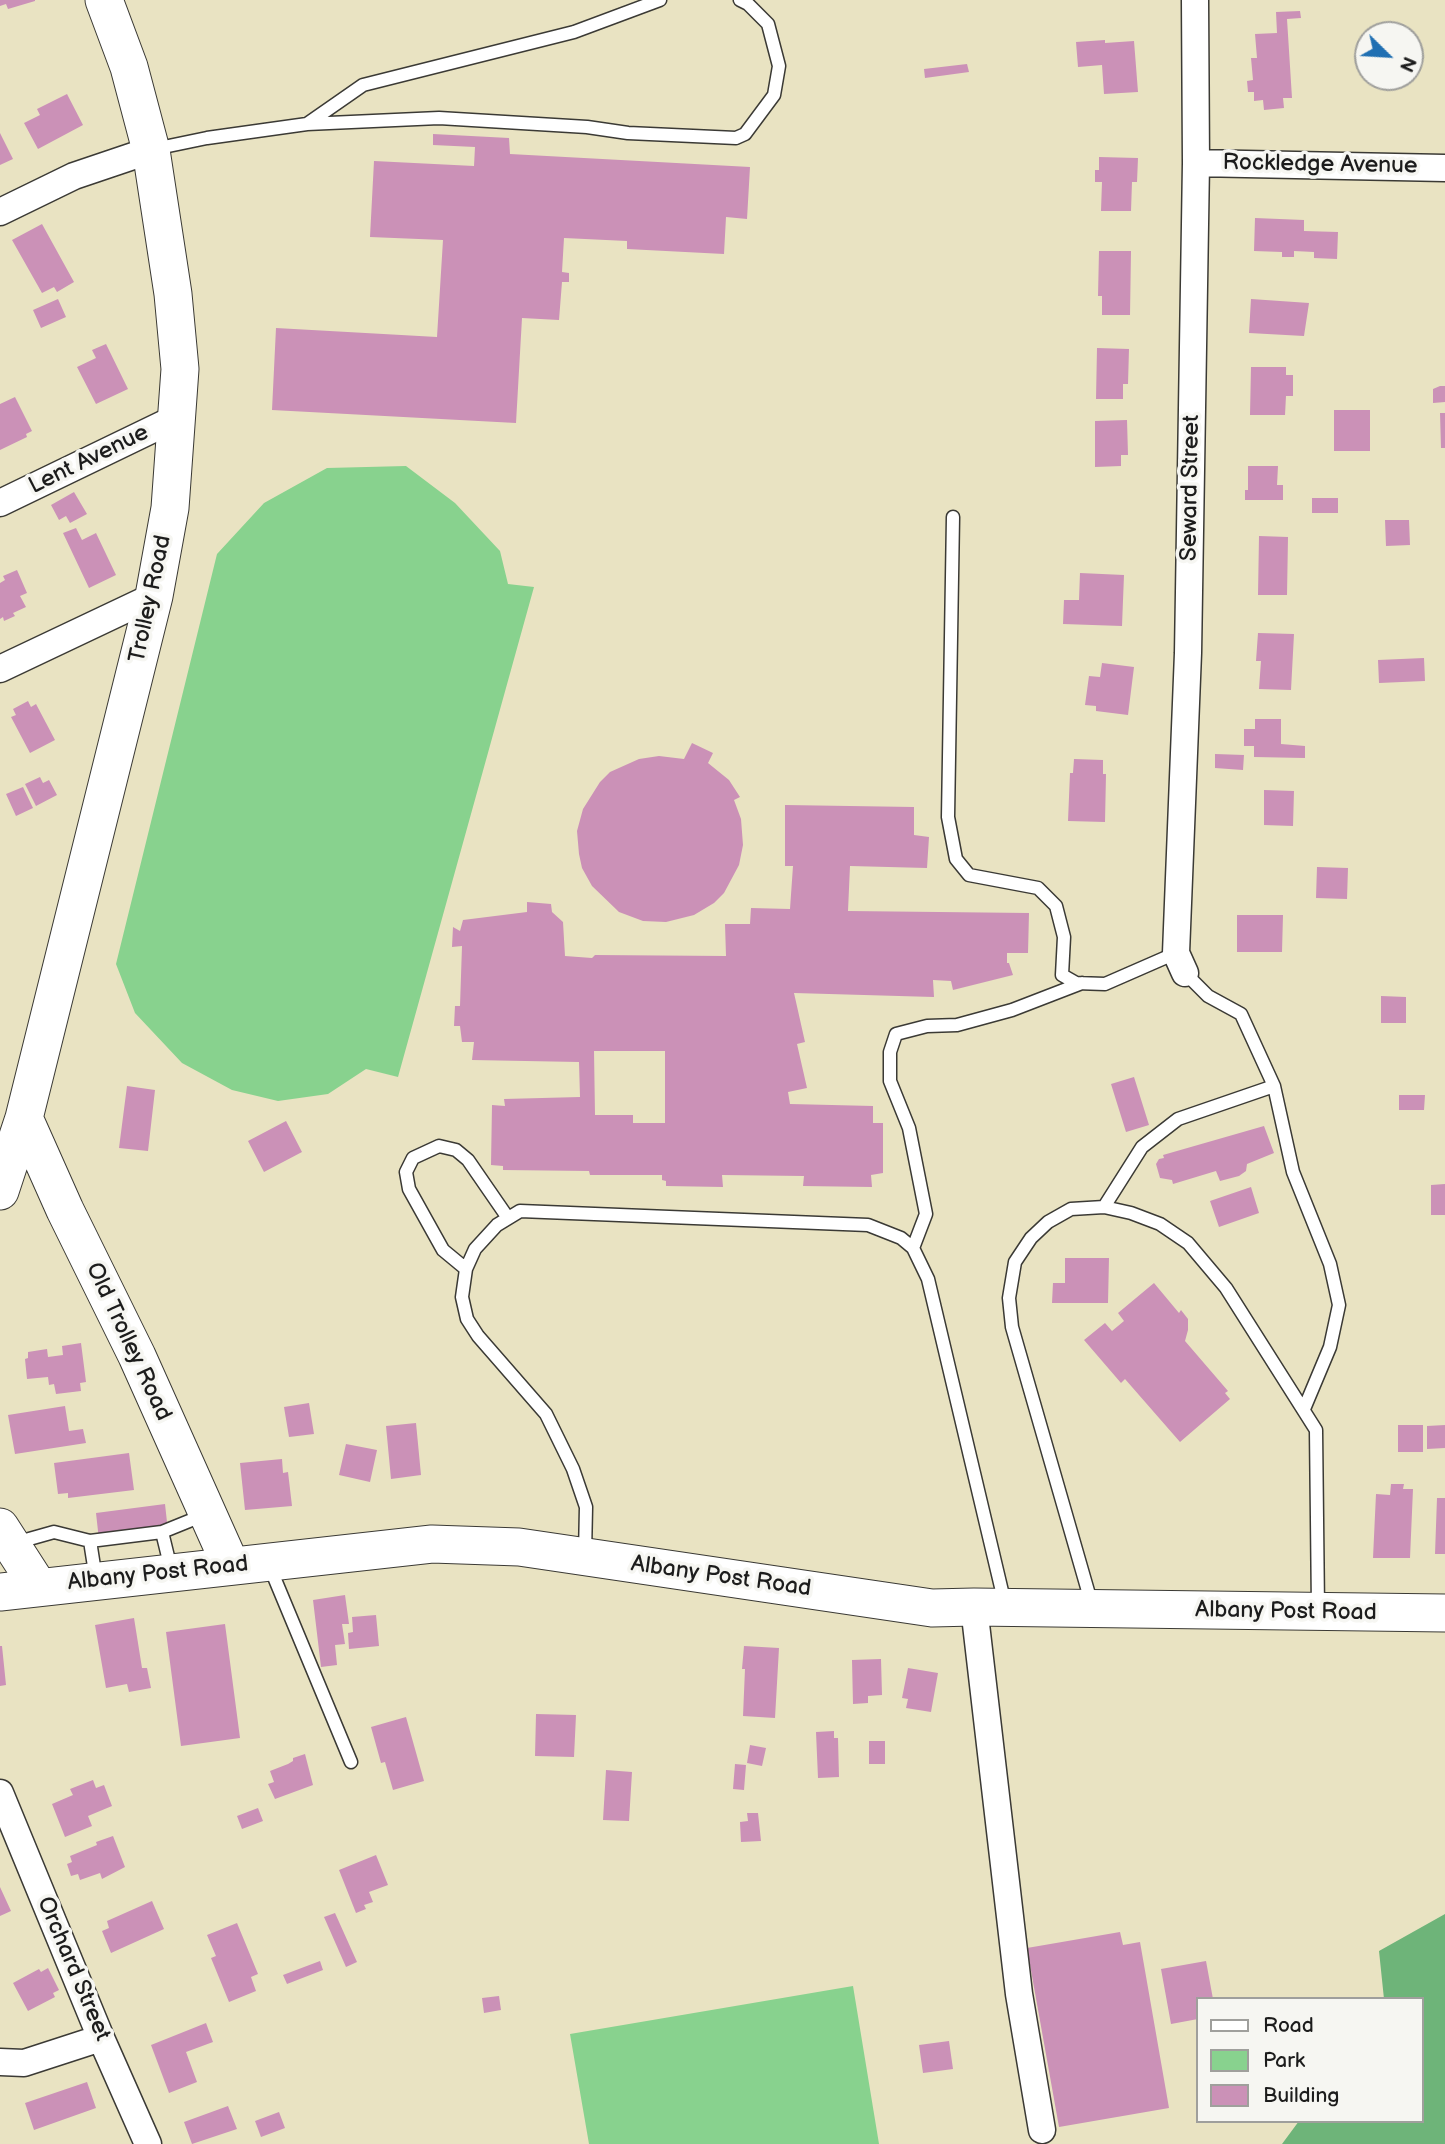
<!DOCTYPE html>
<style>
body{margin:0}
#map{position:relative;width:1445px;height:2144px;overflow:hidden;background:#e9e3c2;font-family:"Balsamiq Sans",sans-serif}
canvas{display:block}
.legend{position:absolute;left:1196px;top:1997px;width:228px;height:126px;box-sizing:border-box;background:#f6f6f2;border:2px solid #9f9f9c;margin:0;padding:9px 12px;list-style:none;font-size:21px;color:#1c1c1c}
.legend li{display:flex;align-items:center;gap:14px;height:35px}
.legend b{width:35px;border:2px solid #9f9f9c}
.north{position:absolute;left:1354px;top:21px;width:70px;height:70px;box-sizing:border-box;background:#f6f6f2;border:2px solid #9f9f9c;border-radius:50%;rotate:114deg;font-size:19px;font-weight:700;line-height:28px;text-align:center;color:#1c1c1c}
.north::after{content:'';display:block;margin:auto;width:24px;height:32px;background:#1f6fb2;clip-path:polygon(50% 0,100% 100%,50% 72%,0 100%)}
</style>
<div id="map">
<canvas width="1445" height="2144"></canvas>
<ul class="legend">
<li><b style="height:9px;background:#fff"></b>Road</li>
<li><b style="height:19px;background:#88d28e"></b>Park</li>
<li><b style="height:19px;background:#cb91b7"></b>Building</li>
</ul>
<div class="north">N</div>
</div>
<script>
const g = document.querySelector('canvas').getContext('2d');
g.lineJoin = 'round';
function fill(path, color) { g.fillStyle = color; g.fill(path, 'evenodd'); }
const toPath = rows => new Path2D(rows.map(r => 'M' + r).join(''));
function strokePath(path, color, width, dash) { g.strokeStyle = color; g.lineWidth = width; g.lineCap = dash ? 'butt' : 'round'; g.setLineDash(dash || []); g.stroke(path); }
function drawText(font, color, halo, rows, align = 'center') {
  g.font = font + ' "Balsamiq Sans",sans-serif'; g.lineWidth = 7; g.setLineDash([]); g.textBaseline = 'middle'; g.strokeStyle = halo; g.fillStyle = color; for (const [text, x, y, turn = 0] of rows) {
    g.save(); g.translate(x, y); g.rotate((+turn || 0) * Math.PI / 180); g.textAlign = isNaN(turn) ? turn : align; if (halo) g.strokeText(text, 0, 0); g.fillText(text, 0, 0); g.restore();
  }
}
fill(toPath([
 [406,466,455,503,500,551,508,584,534,587,398,1077,366,1069,328,1094,278,1101,232,1090,182,1063,135,1013,116,964,217,554,264,503,327,468],
 [853,1986,879,2144,589,2144,570,2034]
]), '#88d28e');
fill(toPath([
 [1445,1914,1445,2144,1282,2144,1299,2121,1422,2121,1422,1999,1384,1999,1379,1951]
]), '#6eb479');
fill(toPath([
 [0,0,35,0,35,1,8,9,6,4,0,6],
 [1300,11,1301,18,1287,19,1292,98,1283,98,1284,108,1264,110,1263,100,1254,101,1254,92,1248,92,1247,81,1253,80,1251,58,1257,58,1255,34,1277,33,1276,12],
 [1105,40,1105,43,1134,41,1138,92,1104,94,1102,65,1078,67,1076,42],
 [967,64,969,72,925,78,924,69],
 [67,94,83,125,38,149,24,123,40,115,37,109],
 [0,133,13,159,0,165],
 [433,134,509,138,510,154,750,167,747,219,726,217,724,254,627,249,627,241,564,238,562,272,569,273,569,282,562,282,559,320,522,318,516,423,272,410,276,328,437,337,443,240,370,237,374,161,474,166,475,147,433,145],
 [1099,157,1138,158,1137,182,1132,182,1131,211,1101,211,1102,182,1095,182,1095,170,1099,170],
 [1255,218,1304,220,1304,231,1338,232,1337,259,1314,258,1314,252,1294,251,1294,257,1282,257,1282,252,1254,251],
 [42,224,74,282,57,292,54,287,42,293,12,240],
 [1099,251,1131,251,1130,315,1102,315,1102,296,1098,296],
 [58,299,66,317,41,328,33,310],
 [1251,299,1309,303,1304,336,1249,333],
 [106,344,128,389,96,404,77,367,96,358,92,350],
 [1097,348,1129,349,1128,384,1123,384,1123,399,1096,399],
 [1251,367,1286,367,1286,375,1293,375,1293,396,1286,396,1285,415,1250,415],
 [1440,386,1445,386,1445,402,1433,403,1433,389],
 [15,397,32,431,26,434,27,437,0,450,0,404],
 [1334,410,1370,410,1370,451,1334,451],
 [1440,413,1445,413,1445,448,1441,448],
 [1127,420,1128,455,1121,455,1121,466,1095,467,1095,421],
 [1248,466,1278,466,1277,485,1283,485,1283,500,1245,500,1245,490,1248,490],
 [74,492,87,514,70,523,66,516,59,520,51,505],
 [1312,498,1338,498,1338,513,1312,513],
 [1385,520,1409,520,1410,545,1386,546],
 [76,528,82,540,96,533,116,575,89,588,63,533],
 [1259,536,1288,537,1287,595,1258,595],
 [17,570,27,593,20,596,26,607,13,613,15,616,4,621,3,617,0,619,0,583,5,580,3,576],
 [1080,573,1124,575,1122,626,1063,624,1064,600,1079,600],
 [1258,633,1294,634,1291,690,1259,689,1261,661,1256,661],
 [1424,658,1425,681,1379,683,1378,660],
 [1102,663,1134,667,1128,715,1096,711,1096,706,1085,705,1089,676,1100,677],
 [28,701,31,707,36,704,55,740,30,753,11,717,16,715,13,709],
 [1255,719,1281,719,1281,744,1305,746,1305,758,1254,757,1254,746,1244,746,1244,729,1255,729],
 [692,743,713,753,708,763,729,780,740,797,734,800,741,819,743,845,739,865,724,893,714,903,694,915,666,922,643,921,619,912,592,886,582,868,579,854,577,831,583,809,600,782,610,772,639,759,659,756,684,759],
 [1215,754,1244,755,1243,770,1215,768],
 [1074,759,1103,760,1103,774,1106,774,1105,822,1068,821,1070,773,1073,773],
 [40,777,43,783,49,780,57,795,36,806,25,784],
 [23,787,33,808,16,816,6,794],
 [1264,790,1294,791,1293,826,1264,825],
 [785,805,914,807,914,835,929,837,927,868,850,866,848,911,1029,913,1028,953,1007,953,1007,963,1009,963,1013,975,953,990,951,981,933,980,934,997,794,993,805,1042,797,1044,807,1088,788,1092,790,1104,873,1106,873,1123,883,1123,883,1173,871,1175,872,1187,803,1186,804,1176,722,1175,723,1187,666,1186,666,1181,662,1180,662,1175,590,1175,589,1171,503,1170,503,1166,491,1165,492,1105,505,1106,504,1099,580,1097,579,1062,472,1060,474,1042,462,1042,460,1026,454,1026,455,1006,460,1006,462,946,452,947,453,927,460,931,463,920,527,912,527,902,551,904,552,912,563,922,565,956,592,958,595,955,726,956,725,924,750,924,751,908,790,909,793,866,785,866],
 [594,1051,665,1051,665,1123,633,1123,633,1115,595,1115],
 [1317,867,1348,868,1347,899,1316,898],
 [1237,915,1283,915,1282,952,1237,952],
 [1381,996,1406,997,1406,1023,1381,1023],
 [1134,1077,1149,1125,1126,1132,1111,1084],
 [127,1086,155,1090,148,1151,119,1148],
 [1399,1095,1425,1095,1424,1110,1399,1110],
 [286,1121,302,1152,264,1172,248,1141],
 [1264,1126,1274,1153,1247,1164,1246,1171,1239,1176,1220,1181,1216,1171,1173,1184,1172,1180,1160,1178,1156,1164,1159,1159,1164,1158,1163,1155],
 [1445,1184,1445,1215,1431,1215,1431,1185],
 [1251,1187,1259,1213,1219,1227,1210,1201],
 [1065,1258,1109,1258,1108,1303,1052,1303,1053,1283,1065,1283],
 [1154,1283,1179,1313,1181,1310,1188,1319,1188,1330,1185,1341,1228,1391,1225,1393,1230,1399,1180,1442,1125,1379,1121,1383,1084,1340,1105,1323,1112,1331,1124,1321,1118,1313],
 [81,1343,86,1382,80,1383,81,1391,56,1394,54,1384,49,1385,48,1377,27,1379,25,1359,28,1358,28,1352,47,1349,48,1357,63,1355,62,1346],
 [309,1403,314,1434,289,1437,284,1407],
 [65,1406,69,1431,83,1429,86,1443,15,1454,8,1415],
 [416,1423,421,1475,391,1479,386,1426],
 [1398,1425,1423,1425,1423,1452,1398,1452],
 [1445,1425,1445,1448,1427,1449,1427,1426],
 [346,1444,377,1450,370,1482,339,1475],
 [129,1453,134,1490,68,1498,68,1493,58,1494,54,1463],
 [282,1459,283,1473,288,1472,292,1506,245,1510,240,1463],
 [1391,1484,1404,1484,1403,1489,1413,1489,1410,1558,1373,1558,1376,1494,1390,1495],
 [1437,1498,1445,1498,1445,1554,1435,1554],
 [165,1504,168,1531,99,1540,96,1513],
 [345,1595,349,1624,342,1624,345,1644,335,1645,337,1665,321,1667,313,1600],
 [376,1615,379,1646,349,1649,348,1633,353,1632,352,1617],
 [134,1618,142,1668,147,1668,151,1688,129,1692,127,1684,106,1688,95,1625],
 [225,1624,240,1738,181,1746,166,1632],
 [0,1646,2,1646,6,1685,0,1686],
 [744,1646,779,1648,775,1718,743,1716,745,1669,742,1669],
 [881,1659,882,1695,868,1696,868,1703,853,1704,852,1660],
 [908,1668,938,1673,931,1712,906,1708,908,1699,902,1698],
 [536,1714,576,1715,574,1757,535,1756],
 [406,1717,424,1781,393,1790,385,1762,381,1763,371,1727],
 [834,1731,834,1738,838,1738,839,1777,818,1778,816,1732],
 [869,1741,885,1741,885,1764,869,1764],
 [750,1745,766,1748,762,1766,747,1763],
 [305,1754,313,1785,275,1799,268,1784,274,1782,270,1771,288,1764,293,1761,293,1758],
 [735,1764,746,1765,744,1790,733,1789],
 [606,1770,632,1772,629,1821,603,1820],
 [93,1780,96,1788,104,1785,112,1806,88,1816,92,1826,65,1837,52,1804,73,1795,70,1789],
 [258,1808,263,1821,242,1829,237,1816],
 [747,1813,758,1813,761,1841,741,1842,740,1822,748,1821],
 [113,1836,125,1867,102,1879,100,1873,80,1880,78,1874,71,1876,67,1864,72,1862,70,1856,97,1845,96,1842],
 [376,1855,388,1885,369,1892,373,1902,364,1905,366,1909,356,1913,339,1870],
 [0,1887,11,1911,0,1916],
 [152,1901,164,1929,111,1953,102,1931,109,1928,107,1921],
 [335,1913,357,1962,346,1967,324,1917],
 [237,1923,258,1974,251,1977,256,1991,229,2002,211,1958,216,1956,207,1935],
 [1120,1932,1123,1945,1140,1942,1169,2108,1059,2127,1027,1948],
 [320,1961,323,1970,287,1984,283,1975],
 [1206,1961,1213,1999,1198,1999,1198,2019,1171,2024,1161,1969],
 [48,1968,59,1990,53,1993,55,1997,28,2011,13,1983,39,1969,41,1972],
 [499,1996,501,2010,484,2013,482,1998],
 [206,2023,213,2042,186,2052,197,2082,169,2093,151,2045],
 [949,2041,953,2069,923,2073,919,2045],
 [87,2082,96,2108,34,2130,25,2103],
 [228,2106,237,2129,192,2144,184,2122],
 [279,2112,285,2128,261,2137,255,2121]
]), '#cb91b7');
const lane = toPath([
 [660,0,574,32,363,85,307,124,439,118,587,127,628,133,736,138,745,134,774,95,779,66,768,24,748,4,740,0],
 [154,149,207,138,307,124],
 [953,517,948,817,956,859,969,875,1038,888,1056,906,1064,937,1062,975,1076,983,1105,984,1176,953],
 [1185,973,1208,996,1241,1014,1274,1086,1293,1172,1330,1264,1339,1305,1330,1347,1304,1409],
 [1104,1207,1142,1147,1178,1119,1274,1086],
 [913,1248,926,1214,909,1128,890,1081,890,1052,896,1034,927,1026,957,1025,1012,1010,1082,983],
 [466,1269,443,1250,409,1189,406,1172,413,1158,439,1146,456,1150,468,1160,508,1218],
 [162,1532,171,1569],
 [90,1541,96,1579],
 [15,1543,54,1532,90,1541,162,1532,204,1515],
 [585,1554,586,1507,573,1469,546,1414,478,1336,467,1319,462,1297,466,1269,475,1249,497,1225,520,1211,868,1225,901,1238,913,1248,928,1279,1005,1604],
 [269,1565,351,1762],
 [1092,1605,1012,1327,1009,1298,1015,1262,1031,1238,1048,1222,1071,1209,1104,1207,1131,1213,1160,1224,1188,1243,1226,1288,1316,1430,1318,1609]
]);
const street = toPath([
 [1196,163,1445,168],
 [0,212,74,176,151,150],
 [0,503,178,417],
 [0,669,154,596],
 [1185,973,1176,953,1188,653,1196,163,1195,0],
 [974,1607,1019,1994,1042,2130],
 [0,1793,101,2038,148,2144],
 [0,2062,24,2063,101,2038]
]);
const secondary = toPath([
 [24,1118,65,1210,137,1356,231,1566],
 [0,1191,24,1118,154,596,170,508,180,369,173,294,151,150,129,67,104,0],
 [0,1527,38,1586],
 [0,1592,432,1544,519,1547,932,1608,974,1607,1445,1613]
]);
strokePath(lane, '#3b3a35', 15);
strokePath(street, '#3b3a35', 29);
strokePath(secondary, '#3b3a35', 39);
strokePath(lane, '#fff', 12);
strokePath(street, '#fff', 26);
strokePath(secondary, '#fff', 37);
drawText('23px', '#1c1c1c', '#f6f6f2', [
 ["Rockledge Avenue",1320,165,1],
 ["Lent Avenue",89,460,-26],
 ["Seward Street",1191,488,-89],
 ["Trolley Road",151,599,-78],
 ["Old Trolley Road",128,1342,65],
 ["Albany Post Road",158,1574,-6],
 ["Albany Post Road",721,1577,8],
 ["Albany Post Road",1286,1612,1],
 ["Orchard Street",73,1969,67]
]);
</script>
